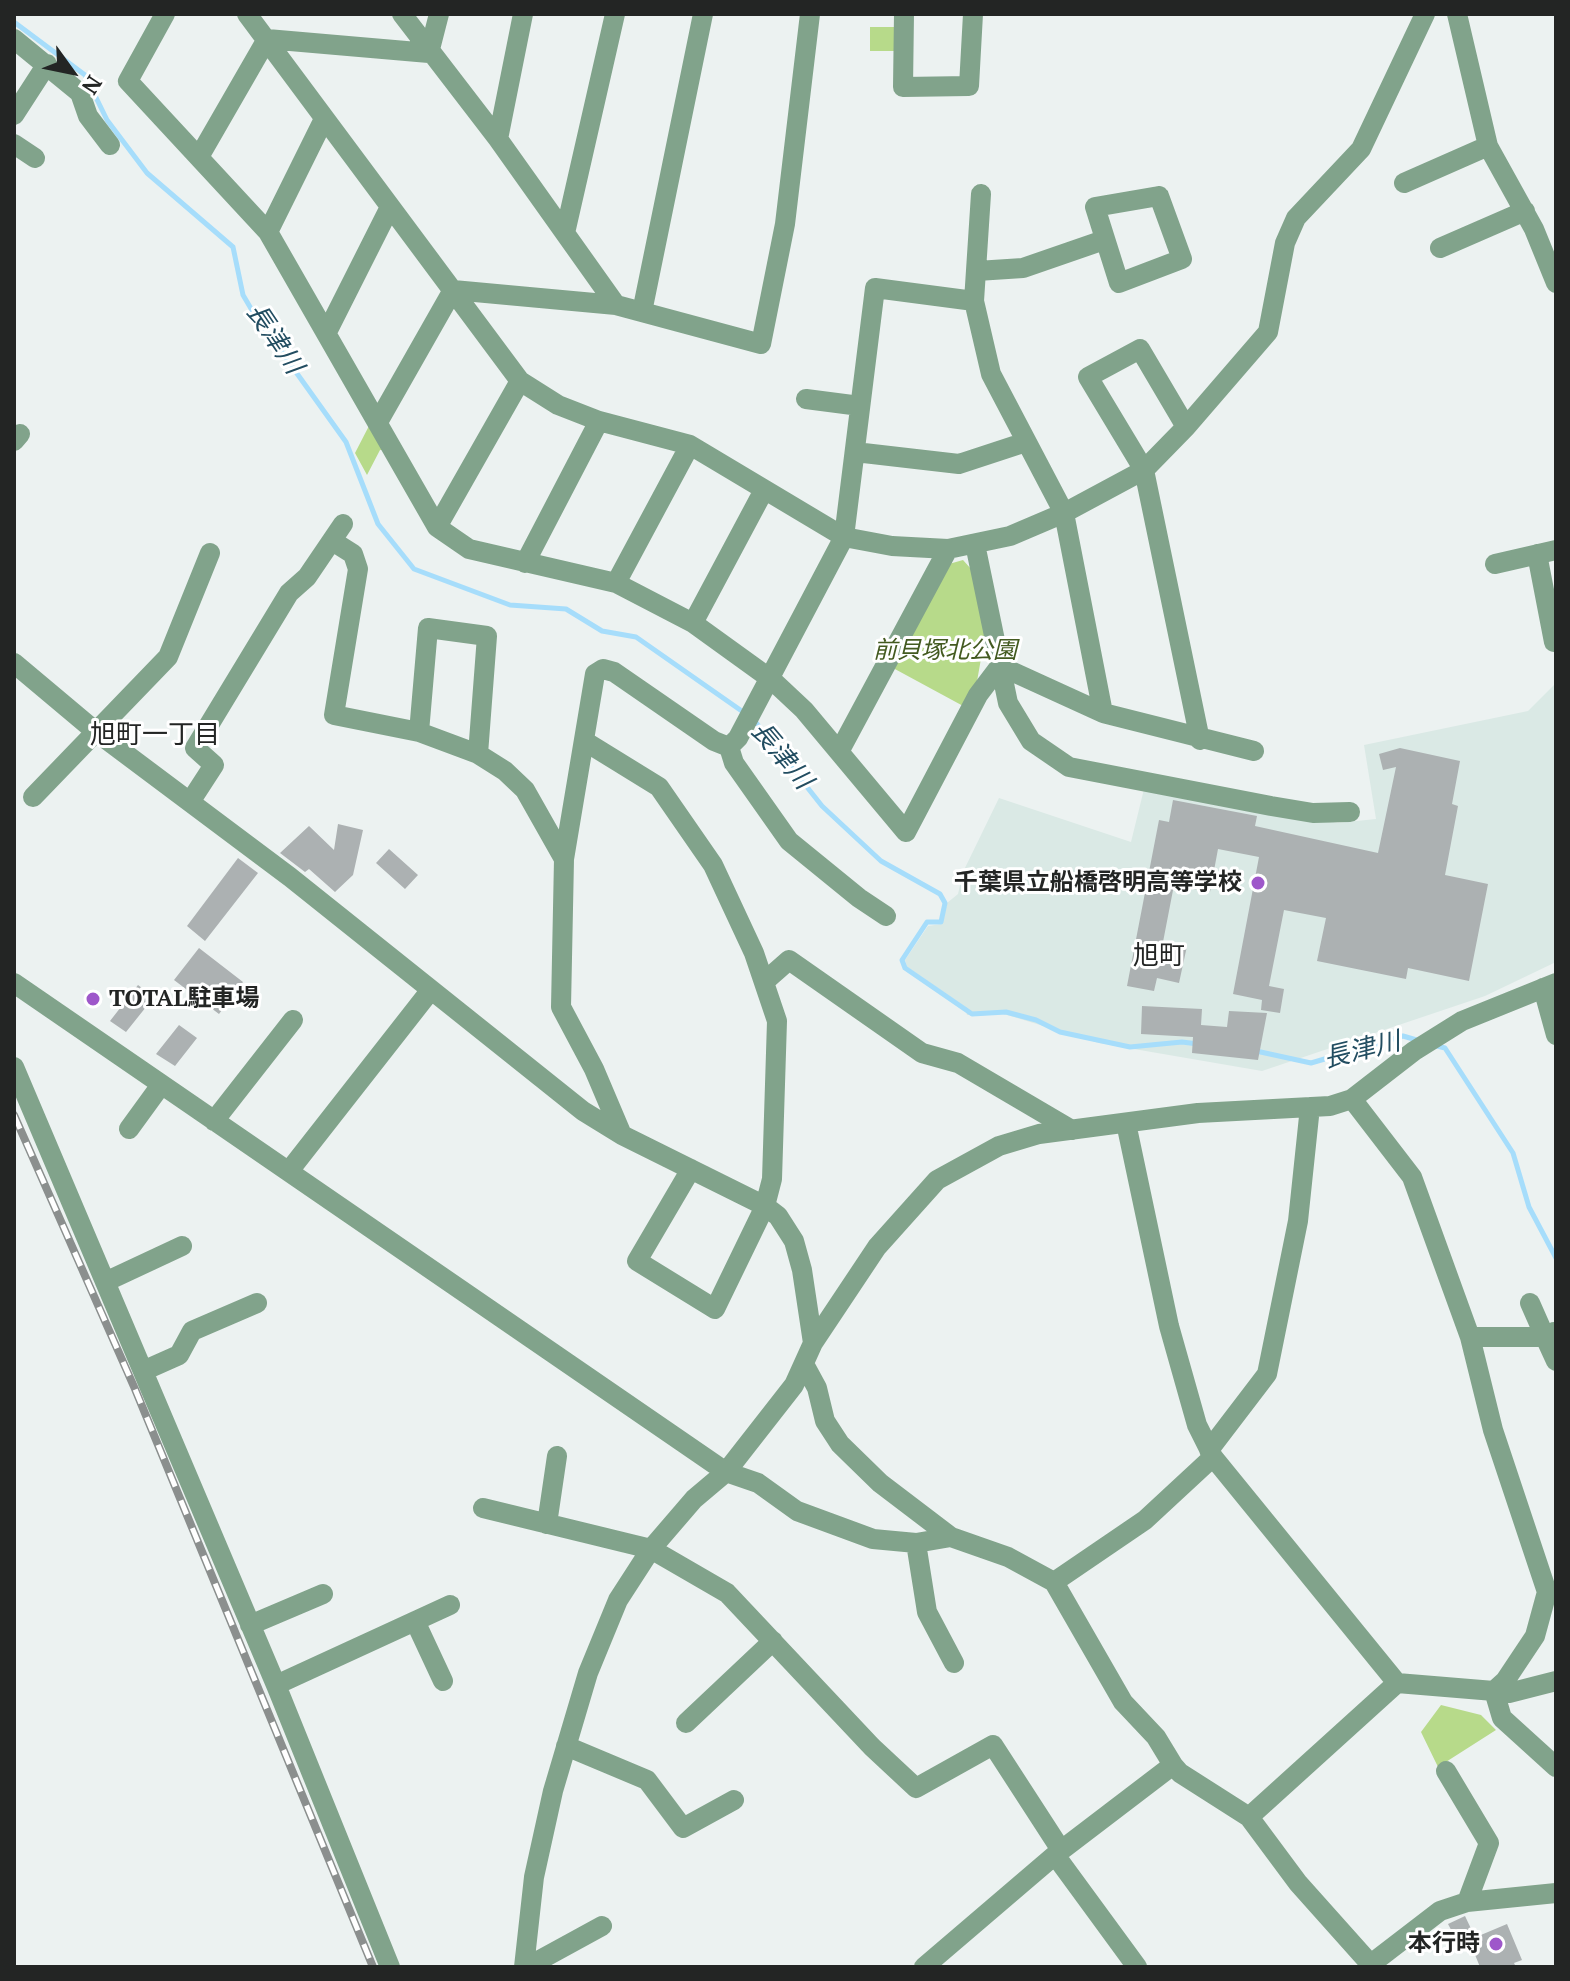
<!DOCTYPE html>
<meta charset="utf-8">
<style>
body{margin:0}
#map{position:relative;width:1570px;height:1981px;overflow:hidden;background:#ecf2f1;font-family:"PT Serif",serif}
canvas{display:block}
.frame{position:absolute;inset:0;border:16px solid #232524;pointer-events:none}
.north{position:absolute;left:32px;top:32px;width:80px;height:80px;-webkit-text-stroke:6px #fff;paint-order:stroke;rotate:123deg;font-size:22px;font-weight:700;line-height:32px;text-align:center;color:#232524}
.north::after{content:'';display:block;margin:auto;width:28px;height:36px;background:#232524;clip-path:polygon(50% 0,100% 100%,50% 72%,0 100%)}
</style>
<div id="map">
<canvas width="1570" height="1981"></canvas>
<div class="frame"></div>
<div class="north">N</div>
</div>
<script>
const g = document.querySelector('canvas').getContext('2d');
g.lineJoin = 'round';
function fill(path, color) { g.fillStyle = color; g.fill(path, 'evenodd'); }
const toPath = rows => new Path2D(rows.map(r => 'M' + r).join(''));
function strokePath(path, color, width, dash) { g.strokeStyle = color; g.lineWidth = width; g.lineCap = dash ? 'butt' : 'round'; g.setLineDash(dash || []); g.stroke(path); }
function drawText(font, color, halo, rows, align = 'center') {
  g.font = font + ' "PT Serif","Noto Sans JP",serif'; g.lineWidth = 6; g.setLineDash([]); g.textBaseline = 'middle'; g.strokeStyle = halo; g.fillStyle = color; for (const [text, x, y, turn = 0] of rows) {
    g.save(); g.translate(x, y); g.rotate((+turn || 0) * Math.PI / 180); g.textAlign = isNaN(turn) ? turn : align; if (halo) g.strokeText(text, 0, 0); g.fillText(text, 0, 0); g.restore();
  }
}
fill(toPath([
 [1556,683,1556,962,1485,996,1262,1071,1099,1043,1004,1014,967,1015,965,1007,907,967,905,960,928,926,942,924,947,903,958,894,963,872,999,798,1131,842,1145,785,1337,823,1376,819,1364,745,1528,711]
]), '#dae9e5');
fill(toPath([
 [870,27,899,27,899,51,870,51],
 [371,422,388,449,380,450,367,475,355,453],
 [963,560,972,570,985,636,976,687,965,707,893,668,949,564],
 [1441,1705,1481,1715,1496,1730,1438,1767,1421,1732]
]), '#b7da8a');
strokePath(toPath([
 [14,22,85,75,107,120,147,173,233,247,243,295,253,312,346,442,378,524,414,569,510,605,566,609,602,631,636,637,746,714],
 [754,720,822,806,881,861,940,894,945,903,941,922,927,922,902,960,905,968,972,1014,1006,1012,1036,1020,1060,1032,1130,1047,1182,1042,1198,1044],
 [1433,1045,1445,1048,1513,1153,1529,1207,1556,1258],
 [1256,1051,1311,1063,1403,1036,1420,1041]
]), '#a6ddfb', 5);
fill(toPath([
 [1400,748,1460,761,1452,804,1458,806,1445,875,1488,884,1469,981,1408,968,1406,979,1317,961,1326,918,1284,910,1269,986,1284,989,1280,1013,1261,1010,1262,1000,1233,994,1259,857,1218,849,1210,892,1174,885,1163,942,1187,946,1179,983,1157,978,1154,991,1127,986,1159,820,1169,822,1173,800,1257,816,1255,826,1378,853,1396,767,1383,770,1379,754],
 [338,824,363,830,353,875,335,892,309,869,305,872,280,853,309,826,334,850],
 [389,849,418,875,405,889,376,863],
 [238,858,258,873,205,941,187,926],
 [199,948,243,982,219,1014,174,980],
 [138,985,154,997,126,1032,110,1021],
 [1142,1006,1202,1009,1201,1025,1227,1027,1229,1011,1267,1013,1258,1060,1192,1053,1193,1037,1141,1034],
 [179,1025,197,1038,175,1066,156,1054],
 [1465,1916,1474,1935,1458,1943,1448,1924],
 [1507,1924,1522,1960,1514,1963,1516,1967,1480,1967,1469,1940]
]), '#acb1b2');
strokePath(toPath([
 [165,14,128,81,268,232,437,527,469,549,616,583,693,623,772,680,804,710,906,832,978,695,1000,666,1103,713,1254,751],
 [247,14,520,381,558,405,599,421,690,445,844,537,892,546,948,549,1010,536,1064,513,1144,470,1186,427,1268,332,1285,243,1296,218,1361,149,1425,14],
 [402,14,498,139,616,305,761,344,785,224,810,14],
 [904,14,903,87,969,86,973,14],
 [1457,14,1488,146,1534,229,1556,283],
 [14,39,80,93,88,116,110,145],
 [14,115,47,64],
 [498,139,523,14],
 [14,144,35,158],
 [199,157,267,39,429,53,439,14],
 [1404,183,1488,146],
 [981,194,974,301,991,374,1064,513,1103,713],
 [1159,196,1182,259,1119,283,1095,207,1159,196],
 [268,232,324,119],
 [565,233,615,14],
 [1440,248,1525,211],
 [977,271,1023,268,1104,240],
 [642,312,703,14],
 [328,330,390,207],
 [806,399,860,406],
 [378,422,453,290,616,305],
 [1186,427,1140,349,1088,377,1144,470,1200,740],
 [14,441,20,434],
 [855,452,959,464,1026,442],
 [437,527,520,381],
 [334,542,353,554,358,569,334,715,419,732,478,754,505,771,525,790,564,859],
 [975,544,1008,703,1031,741,1069,767,1271,806,1313,813,1350,812],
 [1537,554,1554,642],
 [525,563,599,421],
 [1495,564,1556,550],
 [616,583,690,445],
 [693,623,764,490],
 [14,663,95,731,290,877,583,1111,622,1135,765,1206,778,1216,794,1241,802,1270,813,1343],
 [419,732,428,628,487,636,478,754],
 [586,742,659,787,713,865,754,953,777,1021,772,1179,765,1206,715,1309,637,1261,691,1169],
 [729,747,734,763,789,841,859,898,886,916],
 [839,752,948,549],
 [33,797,168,657,210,553],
 [190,802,214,765,195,748,289,593,307,577,343,524],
 [764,982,789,960,922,1053,958,1063,1072,1130],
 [14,983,726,1472,758,1483,797,1511,873,1539,916,1543,951,1537],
 [1543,988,1556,1035],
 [14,1067,276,1685,390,1967],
 [1352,1099,1412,1177,1470,1337,1545,1337,1556,1361],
 [214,1121,293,1020],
 [1126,1123,1169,1326,1197,1425,1213,1457,1397,1683,1494,1691,1505,1681,1535,1636,1547,1592,1493,1430,1470,1337],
 [129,1129,161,1085],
 [622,1135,594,1069,561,1007,564,859,595,674,603,669,614,672,714,741,729,747,738,738,844,537,875,288,974,301],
 [289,1171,430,991],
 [105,1282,182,1246],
 [1530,1303,1545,1337,1554,1332],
 [804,1364,817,1388,825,1421,840,1444,880,1483,951,1537,1008,1557,1054,1582,1123,1702,1156,1737,1173,1765,1180,1773,1249,1817,1298,1883,1373,1967],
 [143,1371,179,1355,192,1331,257,1303],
 [1209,1450,1267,1374,1298,1221,1310,1107],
 [483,1508,651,1549,727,1593,872,1747,916,1788,993,1745,1061,1850],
 [547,1524,557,1456],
 [916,1543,927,1612,954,1663],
 [1054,1582,1145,1520,1213,1457],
 [415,1621,443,1681],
 [250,1625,323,1594],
 [1556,1681,1509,1693,1494,1691,1502,1718,1556,1767],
 [276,1685,450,1605],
 [686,1723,773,1641],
 [566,1746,647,1780,683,1828,734,1800],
 [1446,1771,1489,1843,1467,1902],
 [1249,1817,1397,1683],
 [1055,1855,1137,1967],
 [1371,1964,1440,1911,1467,1902,1556,1893],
 [524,1967,534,1877,553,1791,588,1673,618,1600,651,1549,694,1499,726,1472,794,1385,813,1343,877,1247,937,1180,999,1146,1039,1134,1198,1113,1330,1106,1352,1099,1414,1051,1462,1021,1556,983],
 [527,1967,602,1926],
 [924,1967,1055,1855,1173,1765]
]), '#81a38b', 20);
const rail = toPath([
 [14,1115,135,1389,373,1967]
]);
strokePath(rail, '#8b8f8e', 8);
strokePath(rail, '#fff', 5, [15]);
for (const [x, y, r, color] of [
 [1258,883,8,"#9e57ca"],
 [93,999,8,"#9e57ca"],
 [1496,1944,8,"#9e57ca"]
]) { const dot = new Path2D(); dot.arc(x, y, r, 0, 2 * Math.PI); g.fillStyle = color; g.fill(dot); strokePath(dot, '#fff', 3); }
drawText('italic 24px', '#435a20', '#fff', [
 ["前貝塚北公園",945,651]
]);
drawText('bold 24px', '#232524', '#fff', [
 ["千葉県立船橋啓明高等学校",1242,883],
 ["TOTAL駐車場",109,999,"left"],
 ["本行時",1480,1944]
], 'right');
drawText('italic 26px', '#224d61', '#fff', [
 ["長津川",274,339,56],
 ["長津川",781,756,50],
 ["長津川",1362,1051,-14]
]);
drawText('26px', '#232524', '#fff', [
 ["旭町一丁目",155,736],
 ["旭町",1159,957]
]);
</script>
